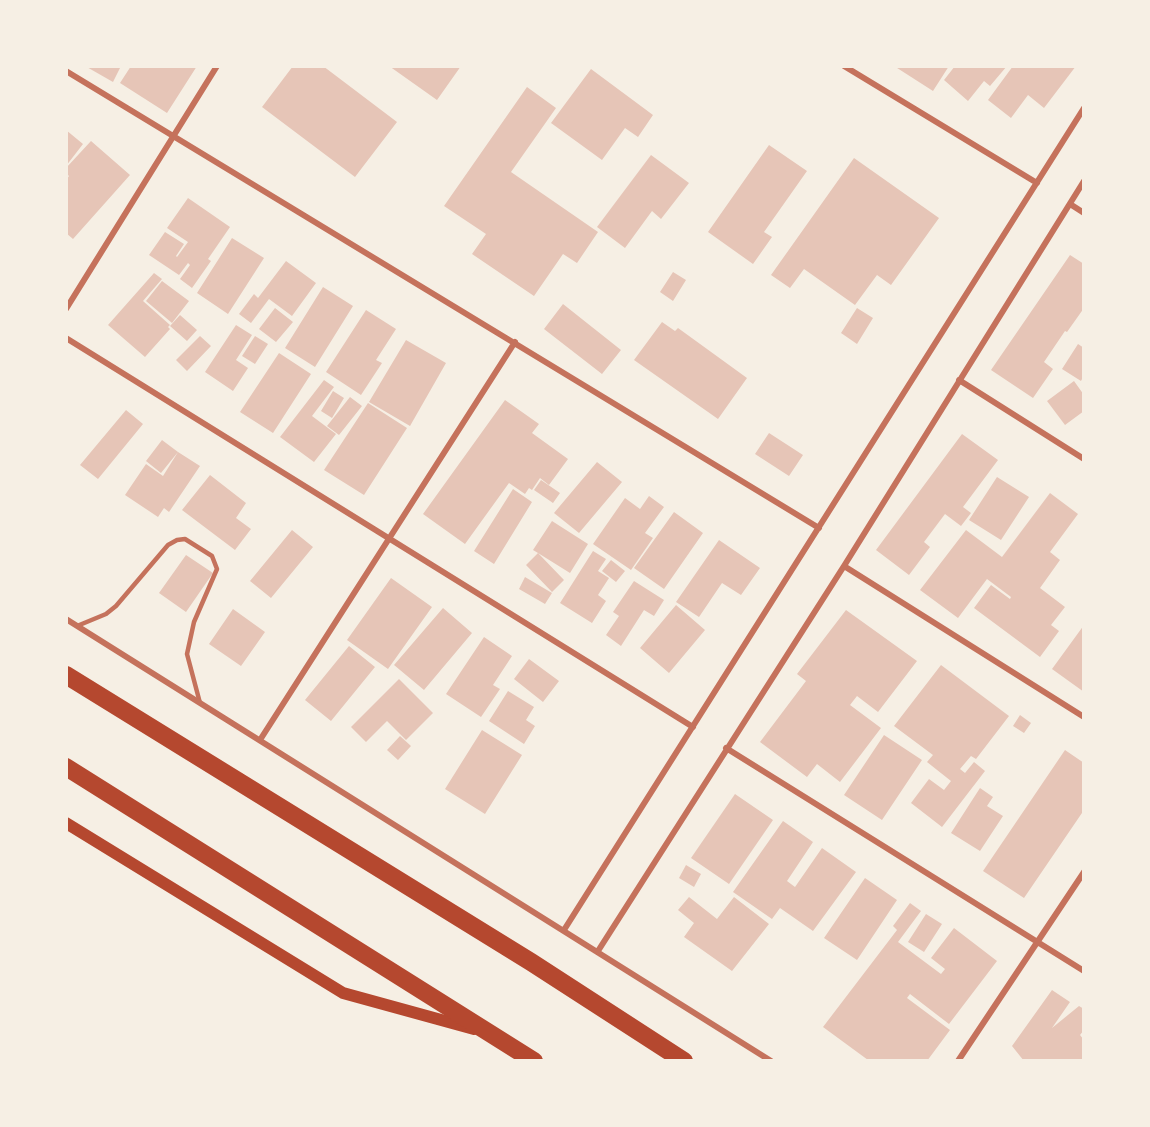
<!DOCTYPE html>
<style>
body{margin:0}
#map{position:relative;width:1150px;height:1127px;overflow:hidden;background:#f6efe4;font-family:Mulish,sans-serif}
canvas{display:block}
.frame{position:absolute;inset:0;border:68px solid #f6efe4;pointer-events:none}
</style>
<div id="map">
<canvas width="1150" height="1127"></canvas>
<div class="frame"></div>
</div>
<script>
const g = document.querySelector('canvas').getContext('2d');
g.lineJoin = 'round';
function fill(path, color) { g.fillStyle = color; g.fill(path, 'evenodd'); }
const toPath = rows => new Path2D(rows.map(r => 'M' + r).join(''));
function strokePath(path, color, width, dash) { g.strokeStyle = color; g.lineWidth = width; g.lineCap = dash ? 'butt' : 'round'; g.setLineDash(dash || []); g.stroke(path); }
fill(toPath([
 [85,66,121,66,113,82],
 [131,66,197,66,167,113,120,83],
 [293,66,323,66,397,122,355,177,262,107],
 [389,66,461,66,437,100],
 [894,66,949,66,933,91],
 [955,66,1007,66,990,86,984,81,968,101,944,80],
 [1013,66,1076,66,1044,108,1028,95,1011,118,988,100],
 [591,69,653,115,638,137,625,128,602,160,551,123],
 [527,87,556,108,511,172,598,232,577,263,563,254,534,296,472,254,486,234,444,206],
 [66,130,83,144,66,166],
 [91,141,130,175,73,239,66,233,66,180,69,176,66,173,66,168],
 [769,145,807,171,764,232,772,237,753,264,708,232],
 [651,155,689,183,661,219,652,211,625,248,597,227],
 [854,158,939,218,891,285,877,275,855,305,804,269,790,288,771,275],
 [188,198,230,227,208,259,211,261,192,288,180,279,190,265,188,263,179,275,149,255,165,232,184,244,176,256,177,257,188,242,167,228],
 [232,238,264,258,228,314,197,293],
 [1070,255,1084,264,1084,308,1067,332,1065,331,1044,362,1053,369,1033,398,991,370],
 [286,261,316,283,292,316,269,299,251,323,239,314,254,294,258,298],
 [673,272,686,280,673,301,660,292],
 [154,273,162,279,143,301,170,325,168,327,170,329,145,357,108,325],
 [162,281,189,301,172,323,146,301],
 [323,287,353,306,315,367,285,348],
 [563,304,621,350,602,374,544,329],
 [275,308,293,322,276,342,259,329],
 [857,308,873,318,857,344,841,333],
 [366,310,396,329,376,360,382,363,361,395,326,372],
 [180,315,197,330,187,341,170,326],
 [662,322,675,331,678,328,747,378,718,419,634,360],
 [236,325,252,335,236,360,248,368,233,391,205,372],
 [200,336,211,346,187,371,176,360],
 [255,336,268,344,255,364,242,356],
 [406,340,446,363,410,426,369,402],
 [1078,344,1084,348,1084,375,1081,381,1062,369],
 [279,353,311,374,273,433,240,412],
 [324,380,334,387,312,416,336,434,314,462,280,437],
 [1074,381,1084,395,1084,411,1065,425,1047,401],
 [333,391,344,398,332,418,321,411],
 [350,397,362,406,339,435,327,426],
 [505,400,539,424,532,433,568,459,549,485,540,478,532,490,529,488,525,494,509,483,465,544,423,514],
 [368,403,407,428,364,495,324,470],
 [126,410,143,424,98,479,80,465],
 [769,433,803,455,789,476,755,454],
 [962,434,998,460,963,507,971,513,961,526,945,514,924,542,930,547,909,575,876,550],
 [162,440,178,452,161,473,146,461],
 [178,452,200,466,169,512,164,508,158,517,125,495,146,464,163,476],
 [597,462,622,482,579,533,554,513],
 [210,475,246,503,236,518,251,529,235,550,182,510],
 [997,477,1029,497,1001,540,969,520],
 [541,480,560,493,553,503,534,490],
 [513,489,532,502,494,564,474,551],
 [1050,493,1078,514,1050,552,1060,560,1040,588,1065,607,1051,625,1059,631,1040,657,974,608,991,585,1010,599,1011,597,987,579,958,618,920,590,966,530,1002,557],
 [649,496,664,507,645,533,653,538,631,570,593,544,625,498,640,509],
 [674,512,703,533,664,589,634,568],
 [552,521,588,544,570,573,538,553,564,580,552,592,526,565,538,553,533,550],
 [292,530,313,547,271,598,250,581],
 [719,540,760,568,741,595,722,583,699,617,676,602],
 [593,551,606,559,598,571,609,578,598,595,606,601,592,623,560,603],
 [186,555,213,573,186,612,159,593],
 [611,560,625,571,616,582,602,571],
 [525,577,552,593,545,604,519,589],
 [391,578,432,607,388,669,347,640],
 [634,581,664,600,654,616,644,610,621,646,606,635,619,616,613,612],
 [676,605,705,630,669,673,640,648],
 [443,608,472,633,424,690,394,665],
 [233,609,265,632,241,666,209,644],
 [846,610,917,661,878,712,857,696,850,705,881,728,840,782,817,764,807,777,760,742,806,681,797,674],
 [1084,625,1084,692,1052,669],
 [484,637,512,656,493,685,500,689,481,717,446,694],
 [349,646,375,667,331,721,305,700],
 [529,659,559,681,543,702,514,679],
 [941,665,1009,716,976,759,971,756,960,769,965,773,974,762,985,771,942,827,911,803,929,779,944,790,951,781,927,762,933,755,894,726],
 [399,679,433,713,406,740,387,721,366,742,351,727],
 [508,691,534,707,526,720,535,726,524,744,489,721],
 [1020,715,1031,723,1024,733,1013,726],
 [482,730,522,755,485,814,445,789],
 [884,735,922,760,882,820,844,795],
 [400,736,411,746,398,760,387,750],
 [1065,750,1084,763,1084,810,1024,898,983,871],
 [980,788,993,797,987,806,1003,816,980,851,951,833],
 [735,794,773,820,729,884,691,858],
 [783,821,813,842,787,881,795,887,822,848,856,872,813,931,780,908,772,919,733,892],
 [686,865,701,874,694,887,679,878],
 [865,878,897,900,857,960,824,938],
 [689,897,717,919,734,897,769,924,732,971,684,937,694,923,678,910],
 [910,903,921,911,898,942,941,974,945,969,931,958,954,928,997,961,949,1024,910,994,907,998,950,1030,927,1061,868,1060,823,1027,897,930,893,926],
 [926,914,942,924,924,952,908,942],
 [1052,990,1070,1002,1052,1028,1079,1006,1084,1009,1084,1030,1080,1035,1084,1040,1084,1061,1024,1061,1012,1046]
]), '#e6c5b7');
strokePath(toPath([
 [77,626,106,614,116,606,168,545,177,540,185,539,212,556,217,569,194,622,187,654,200,703]
]), '#c5725c', 4.5);
strokePath(toPath([
 [844,66,1037,183],
 [66,71,819,528],
 [1070,204,1084,213],
 [66,309,217,66],
 [66,338,693,727],
 [959,380,1084,459],
 [844,566,1084,717],
 [66,619,771,1061],
 [260,740,515,342],
 [726,748,1084,971],
 [564,930,1084,108],
 [598,951,844,566,1084,181],
 [958,1061,1084,872]
]), '#c5725c', 6);
strokePath(toPath([
 [66,823,343,993,474,1029]
]), '#b5482f', 12);
strokePath(toPath([
 [66,675,531,962,684,1061],
 [66,767,534,1061]
]), '#b5482f', 18);
</script>
